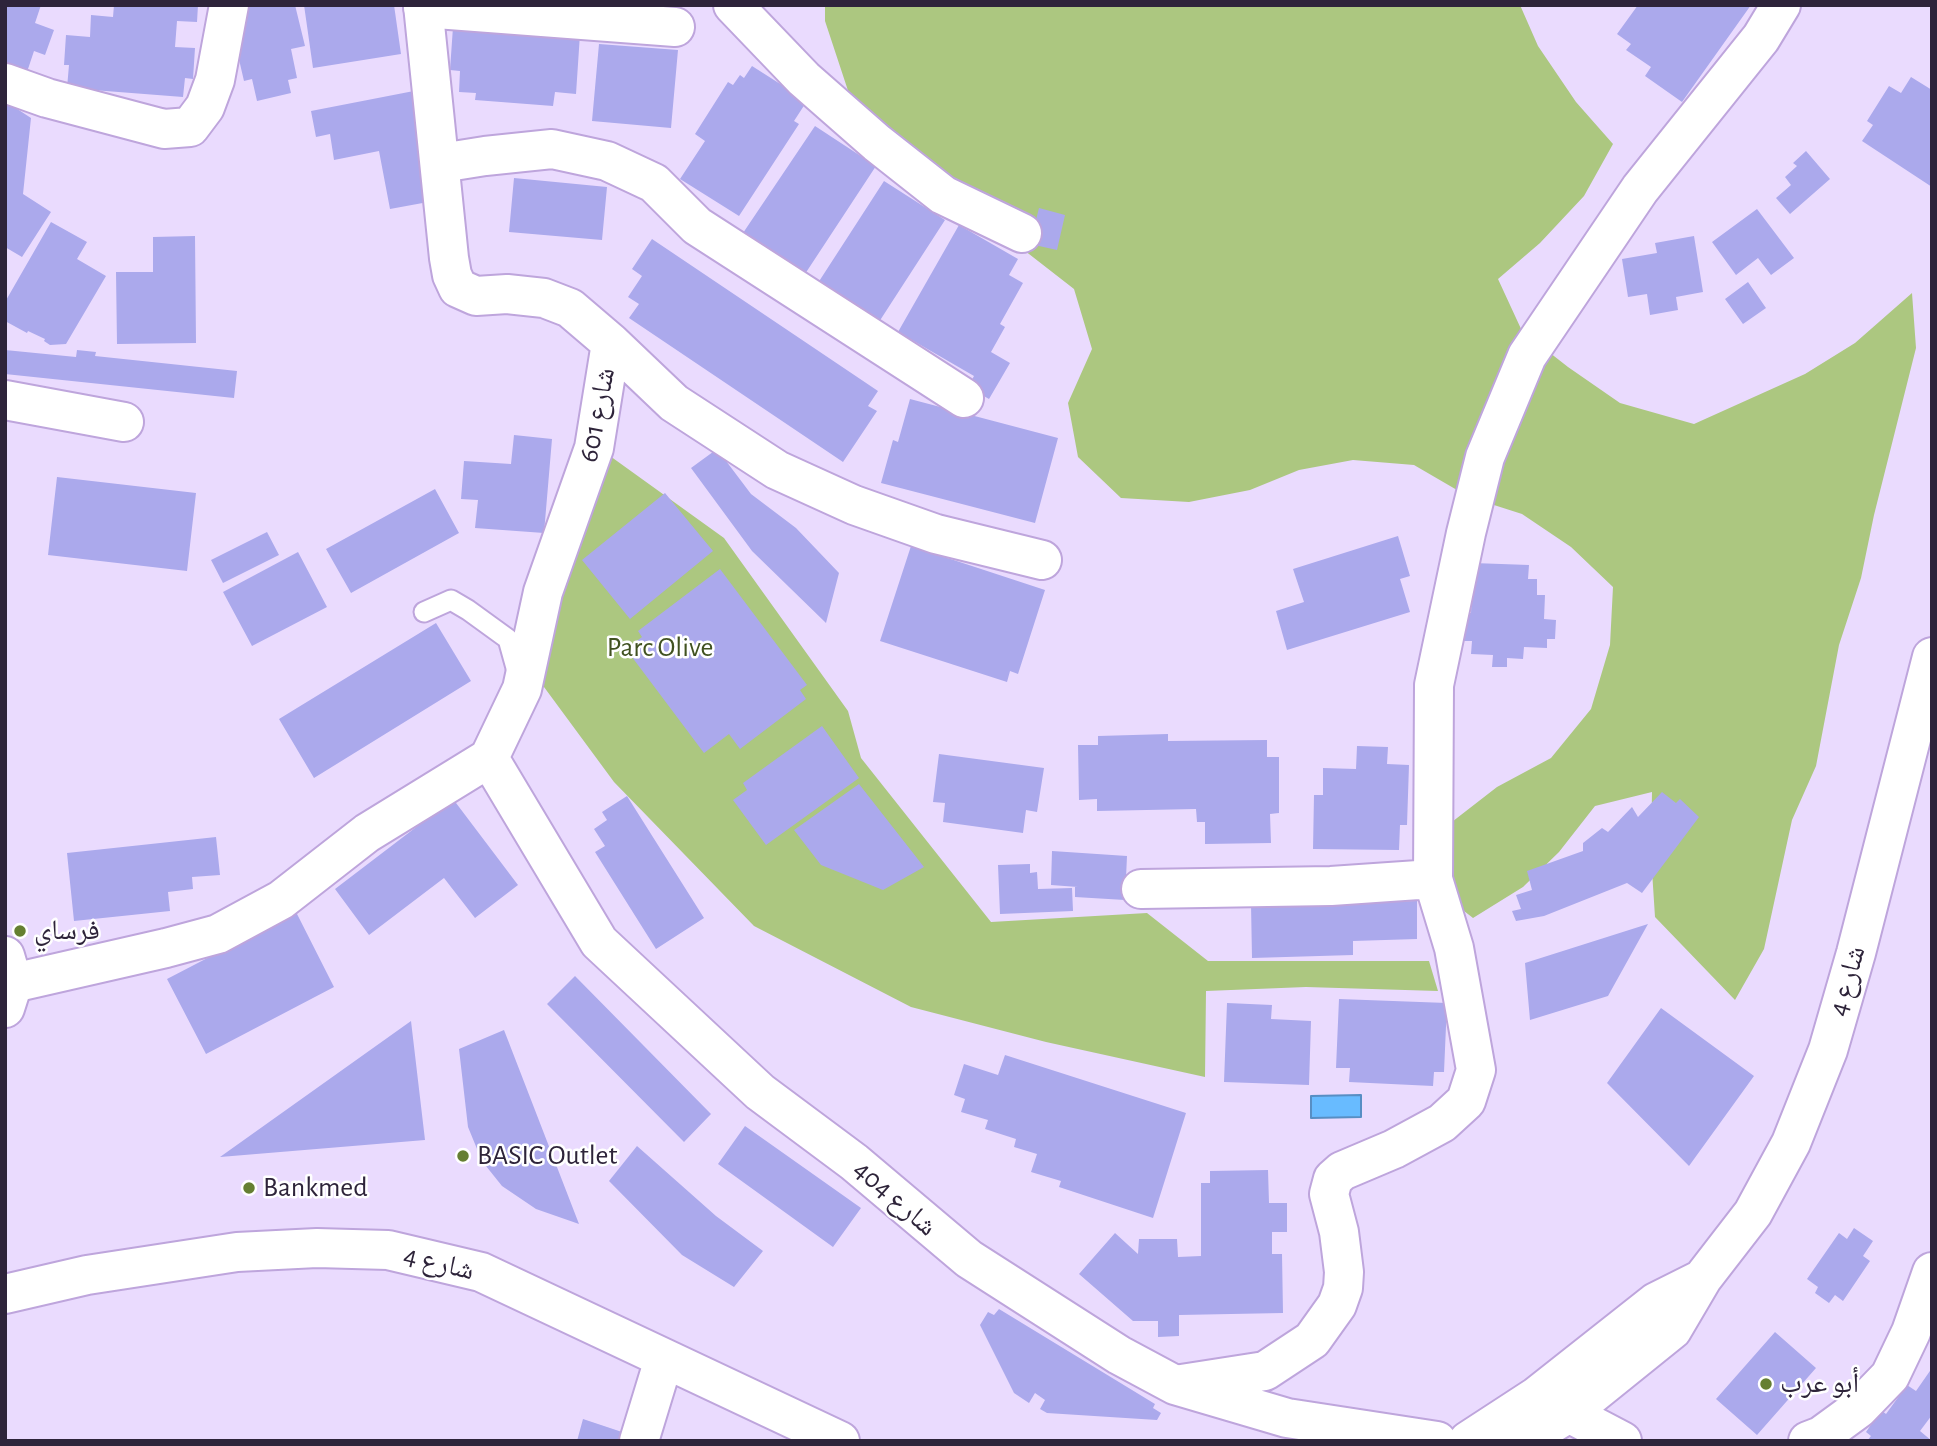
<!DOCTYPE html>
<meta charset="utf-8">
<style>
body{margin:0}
#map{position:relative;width:1937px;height:1446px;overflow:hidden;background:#eadbfe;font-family:"Alegreya Sans",sans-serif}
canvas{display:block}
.frame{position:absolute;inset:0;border:7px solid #2e243a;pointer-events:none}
</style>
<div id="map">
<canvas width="1937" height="1446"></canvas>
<div class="frame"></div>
</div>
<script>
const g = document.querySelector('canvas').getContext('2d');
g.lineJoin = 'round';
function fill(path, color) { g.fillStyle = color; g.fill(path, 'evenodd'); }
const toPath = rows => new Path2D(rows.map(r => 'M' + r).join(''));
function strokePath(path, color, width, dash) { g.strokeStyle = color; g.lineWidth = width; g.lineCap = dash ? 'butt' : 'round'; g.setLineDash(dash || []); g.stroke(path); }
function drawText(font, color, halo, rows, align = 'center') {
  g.font = font + ' "Alegreya Sans","Noto Naskh Arabic",sans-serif'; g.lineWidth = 5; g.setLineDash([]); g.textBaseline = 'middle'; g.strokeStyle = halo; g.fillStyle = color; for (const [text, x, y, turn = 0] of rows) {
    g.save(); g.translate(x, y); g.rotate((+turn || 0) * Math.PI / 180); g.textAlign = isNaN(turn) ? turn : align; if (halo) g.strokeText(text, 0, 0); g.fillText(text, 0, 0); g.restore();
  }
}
fill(toPath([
 [825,5,1520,5,1538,46,1576,102,1613,144,1584,196,1540,243,1498,279,1522,331,1568,367,1620,403,1694,424,1805,374,1855,343,1912,293,1916,348,1874,515,1861,578,1839,645,1816,766,1792,820,1764,949,1735,1000,1655,917,1651,855,1652,792,1595,806,1559,852,1523,887,1473,918,1427,882,1448,825,1497,787,1551,758,1591,709,1610,645,1613,587,1571,547,1522,514,1469,497,1414,465,1353,460,1299,470,1250,490,1189,502,1121,498,1078,457,1068,403,1092,349,1074,289,1020,247,862,133,825,21],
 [610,456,724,538,848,711,861,758,991,922,1147,913,1208,961,1429,961,1438,991,1306,987,1206,991,1205,1077,1046,1042,911,1007,754,926,614,782,530,668]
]), '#acc780');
const water = toPath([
 [1361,1095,1361,1117,1311,1118,1311,1096,1361,1095]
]);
fill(water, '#68bbff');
strokePath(water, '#578ec4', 2);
fill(toPath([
 [5,5,41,5,35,23,54,30,45,55,34,51,27,72,5,64],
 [114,5,198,5,197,22,177,21,175,47,195,48,193,79,185,78,183,97,67,88,69,65,64,65,66,35,90,37,91,15,113,17],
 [240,5,295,5,305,46,291,49,297,78,288,80,291,93,257,101,252,79,244,81,231,25],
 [304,5,394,5,401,54,313,68],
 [1638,5,1751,5,1682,102,1645,76,1651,67,1626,50,1631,44,1617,34],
 [453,27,580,34,576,94,555,92,553,106,475,100,476,93,459,92,460,71,450,70],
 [599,44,678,50,671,128,592,121],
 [752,66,807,101,794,121,799,124,739,216,680,179,705,141,695,134,728,82,733,85,740,75,744,78],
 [1911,77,1932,90,1932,187,1862,141,1873,125,1867,121,1889,86,1901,93],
 [419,90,439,200,390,209,379,151,334,160,330,134,316,137,311,111],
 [5,101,31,118,23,194,51,212,22,257,5,247],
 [815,126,876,166,805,274,743,233],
 [1806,151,1830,179,1790,214,1776,198,1791,185,1785,177,1797,166,1793,163],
 [514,178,607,187,602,240,509,232],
 [884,181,945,220,877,325,816,286],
 [1039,208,1065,215,1057,250,1030,244],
 [1757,209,1794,258,1771,275,1758,258,1736,275,1712,242],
 [51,222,87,242,77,259,106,276,66,344,50,345,44,341,45,339,28,331,27,333,5,321,5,302],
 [959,225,1018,259,1009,275,1023,283,1000,324,1005,327,991,352,1010,363,989,399,968,387,974,376,898,332],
 [195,236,196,343,117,344,116,272,153,272,153,237],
 [1694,236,1703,292,1676,297,1678,310,1650,315,1647,294,1628,297,1622,259,1657,253,1655,243],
 [652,239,878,391,868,406,877,411,843,462,629,318,639,304,628,297,642,276,632,269],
 [1748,282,1766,308,1743,324,1725,299],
 [5,350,76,357,77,350,96,352,95,356,237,371,234,398,5,374],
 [910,399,1058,438,1035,523,881,483,893,440,898,442],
 [514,435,552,439,544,533,475,528,478,500,461,499,464,461,511,464],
 [717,449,751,494,796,528,839,573,826,623,752,551,691,468],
 [57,477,196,493,187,571,48,555],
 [435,489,459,533,351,593,326,549],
 [665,493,713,551,630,619,582,560],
 [267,532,279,555,223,583,211,560],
 [1398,536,1410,576,1400,579,1410,612,1287,650,1276,611,1304,602,1293,569],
 [911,546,1045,590,1018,674,1010,671,1007,682,880,641],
 [298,552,327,607,252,646,223,592],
 [1473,563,1529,565,1528,579,1537,579,1537,595,1545,595,1544,619,1556,620,1555,639,1547,639,1547,648,1524,647,1523,659,1507,658,1507,667,1492,667,1493,655,1471,654,1472,641,1464,641,1466,613,1471,613],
 [720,569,807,685,800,690,806,699,740,749,729,734,704,753,626,649,642,637,638,631],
 [436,623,471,681,314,778,279,719],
 [822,726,859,778,766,845,733,800,747,790,743,783],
 [1168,734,1168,741,1267,740,1267,757,1279,757,1279,813,1270,814,1271,843,1205,844,1205,822,1197,822,1196,809,1097,811,1097,799,1079,800,1078,745,1098,745,1098,736],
 [1357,746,1388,747,1387,764,1409,765,1407,825,1400,825,1399,850,1313,849,1314,795,1323,795,1323,768,1356,769],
 [939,754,1044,768,1037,812,1026,810,1023,833,943,822,945,803,933,802],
 [859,784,924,867,883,890,821,865,794,830],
 [1662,792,1676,803,1680,799,1699,817,1642,893,1627,883,1544,916,1516,921,1512,911,1521,909,1516,895,1532,890,1527,871,1583,851,1583,843,1602,828,1608,832,1632,807,1638,817],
 [627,796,704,918,656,949,595,852,605,846,594,829,607,820,602,812],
 [453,799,518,885,475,918,444,878,369,935,335,889],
 [216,837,220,875,192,877,193,889,168,892,170,911,74,921,67,853],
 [1052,851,1127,856,1125,900,1075,897,1075,887,1078,887,1051,885],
 [1030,864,1030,873,1037,872,1038,889,1072,888,1073,911,1000,914,998,865],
 [1417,901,1417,939,1353,941,1353,955,1252,958,1251,904],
 [296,912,334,987,206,1054,167,979],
 [1648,924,1608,996,1530,1020,1525,963],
 [575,976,711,1114,684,1142,547,1004],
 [1339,999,1447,1003,1444,1072,1434,1072,1433,1086,1349,1082,1350,1068,1336,1068],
 [1227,1003,1272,1005,1271,1019,1311,1021,1309,1085,1224,1082],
 [1661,1008,1754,1076,1689,1166,1607,1083],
 [411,1021,425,1140,220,1157],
 [504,1030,579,1224,536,1209,502,1186,482,1161,468,1127,459,1049],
 [1005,1055,1186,1113,1153,1218,1059,1187,1061,1181,1031,1172,1037,1154,1014,1147,1016,1139,985,1129,988,1120,961,1112,965,1099,954,1095,964,1064,998,1075],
 [745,1126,861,1208,833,1247,718,1164],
 [637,1146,716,1216,763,1251,734,1287,682,1255,609,1181],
 [1268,1170,1269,1203,1287,1203,1287,1232,1272,1232,1272,1254,1282,1254,1283,1313,1179,1315,1179,1336,1158,1337,1158,1321,1133,1321,1079,1274,1115,1233,1138,1254,1139,1239,1177,1239,1178,1257,1201,1256,1201,1183,1210,1183,1210,1171],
 [1854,1228,1873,1241,1863,1256,1870,1261,1843,1301,1835,1295,1829,1303,1815,1293,1818,1287,1807,1279,1839,1233,1847,1239],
 [999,1309,1155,1404,1153,1408,1161,1413,1157,1420,1047,1413,1040,1409,1045,1400,1035,1393,1029,1403,1014,1393,980,1325,988,1312,994,1315],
 [1775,1332,1816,1368,1757,1435,1716,1399],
 [1932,1368,1932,1415,1920,1431,1932,1441,1867,1441,1871,1436,1866,1432,1881,1410,1886,1414,1907,1385,1916,1391],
 [583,1419,625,1433,623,1441,577,1441]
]), '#aba9ec');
const service = toPath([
 [424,612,451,600,468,610,508,639,518,675]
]);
const minor = toPath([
 [423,5,449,258,452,275,458,288,476,296,507,294,544,298,570,308,611,343,594,448,543,592,522,689,489,758],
 [733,5,804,79,877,143,943,195,1022,233],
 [423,8,675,27],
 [5,83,47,98,164,129,190,127,205,107,215,80,229,5],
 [441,163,485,156,552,149,607,161,654,183,697,226,964,398],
 [611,343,674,403,777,470,854,505,936,534,1042,560],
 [5,400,124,422],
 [489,758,599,942,760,1092,854,1162,969,1259,1119,1355,1175,1385,1287,1418,1437,1441],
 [1141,889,1331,886,1433,879],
 [13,983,166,948,218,934,281,900,367,833,489,758],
 [1175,1385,1265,1371,1312,1340,1337,1305,1343,1288,1344,1272,1339,1232,1329,1194,1333,1179,1342,1171,1394,1149,1442,1123,1466,1101,1476,1070,1454,948,1433,879,1434,685,1466,533,1485,457,1527,356,1640,189,1761,38,1781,5],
 [1542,1399,1622,1441],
 [639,1441,664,1359],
 [1808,1441,1821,1436,1858,1409,1890,1376,1911,1332,1932,1272]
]);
const tertiary = toPath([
 [5,956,13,983,5,1008]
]);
const secondary = toPath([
 [5,1294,87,1275,237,1252,317,1248,388,1250,481,1272,840,1441],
 [1468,1441,1537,1396,1656,1302,1702,1279],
 [1523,1441,1569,1413,1672,1330,1702,1279,1753,1213,1791,1143,1828,1050,1856,953,1932,657]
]);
strokePath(service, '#bea5dc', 23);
strokePath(minor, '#bea5dc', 42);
strokePath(tertiary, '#bea5dc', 42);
strokePath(secondary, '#bea5dc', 42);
strokePath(service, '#fff', 19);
strokePath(minor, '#fff', 38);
strokePath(tertiary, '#fff', 38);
strokePath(secondary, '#fff', 38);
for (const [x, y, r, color] of [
 [20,931,7,"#657f32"],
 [463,1156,7,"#657f32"],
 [249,1188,7,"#657f32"],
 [1766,1384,7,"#657f32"]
]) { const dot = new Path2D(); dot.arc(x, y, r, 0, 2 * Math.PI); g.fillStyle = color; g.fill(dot); strokePath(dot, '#fff', 2.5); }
drawText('28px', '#2e243a', '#fff', [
 ["شارع 601",597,415,-79],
 ["شارع 4",1847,981,-74],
 ["شارع 404",895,1198,41],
 ["شارع 4",439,1263,14]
]);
drawText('28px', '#415221', '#fff', [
 ["Parc Olive",660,648]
]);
drawText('28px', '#2e243a', '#fff', [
 ["فرساي",34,931],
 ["BASIC Outlet",477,1156],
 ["Bankmed",263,1188],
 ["أبو عرب",1780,1384]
], 'left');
</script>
